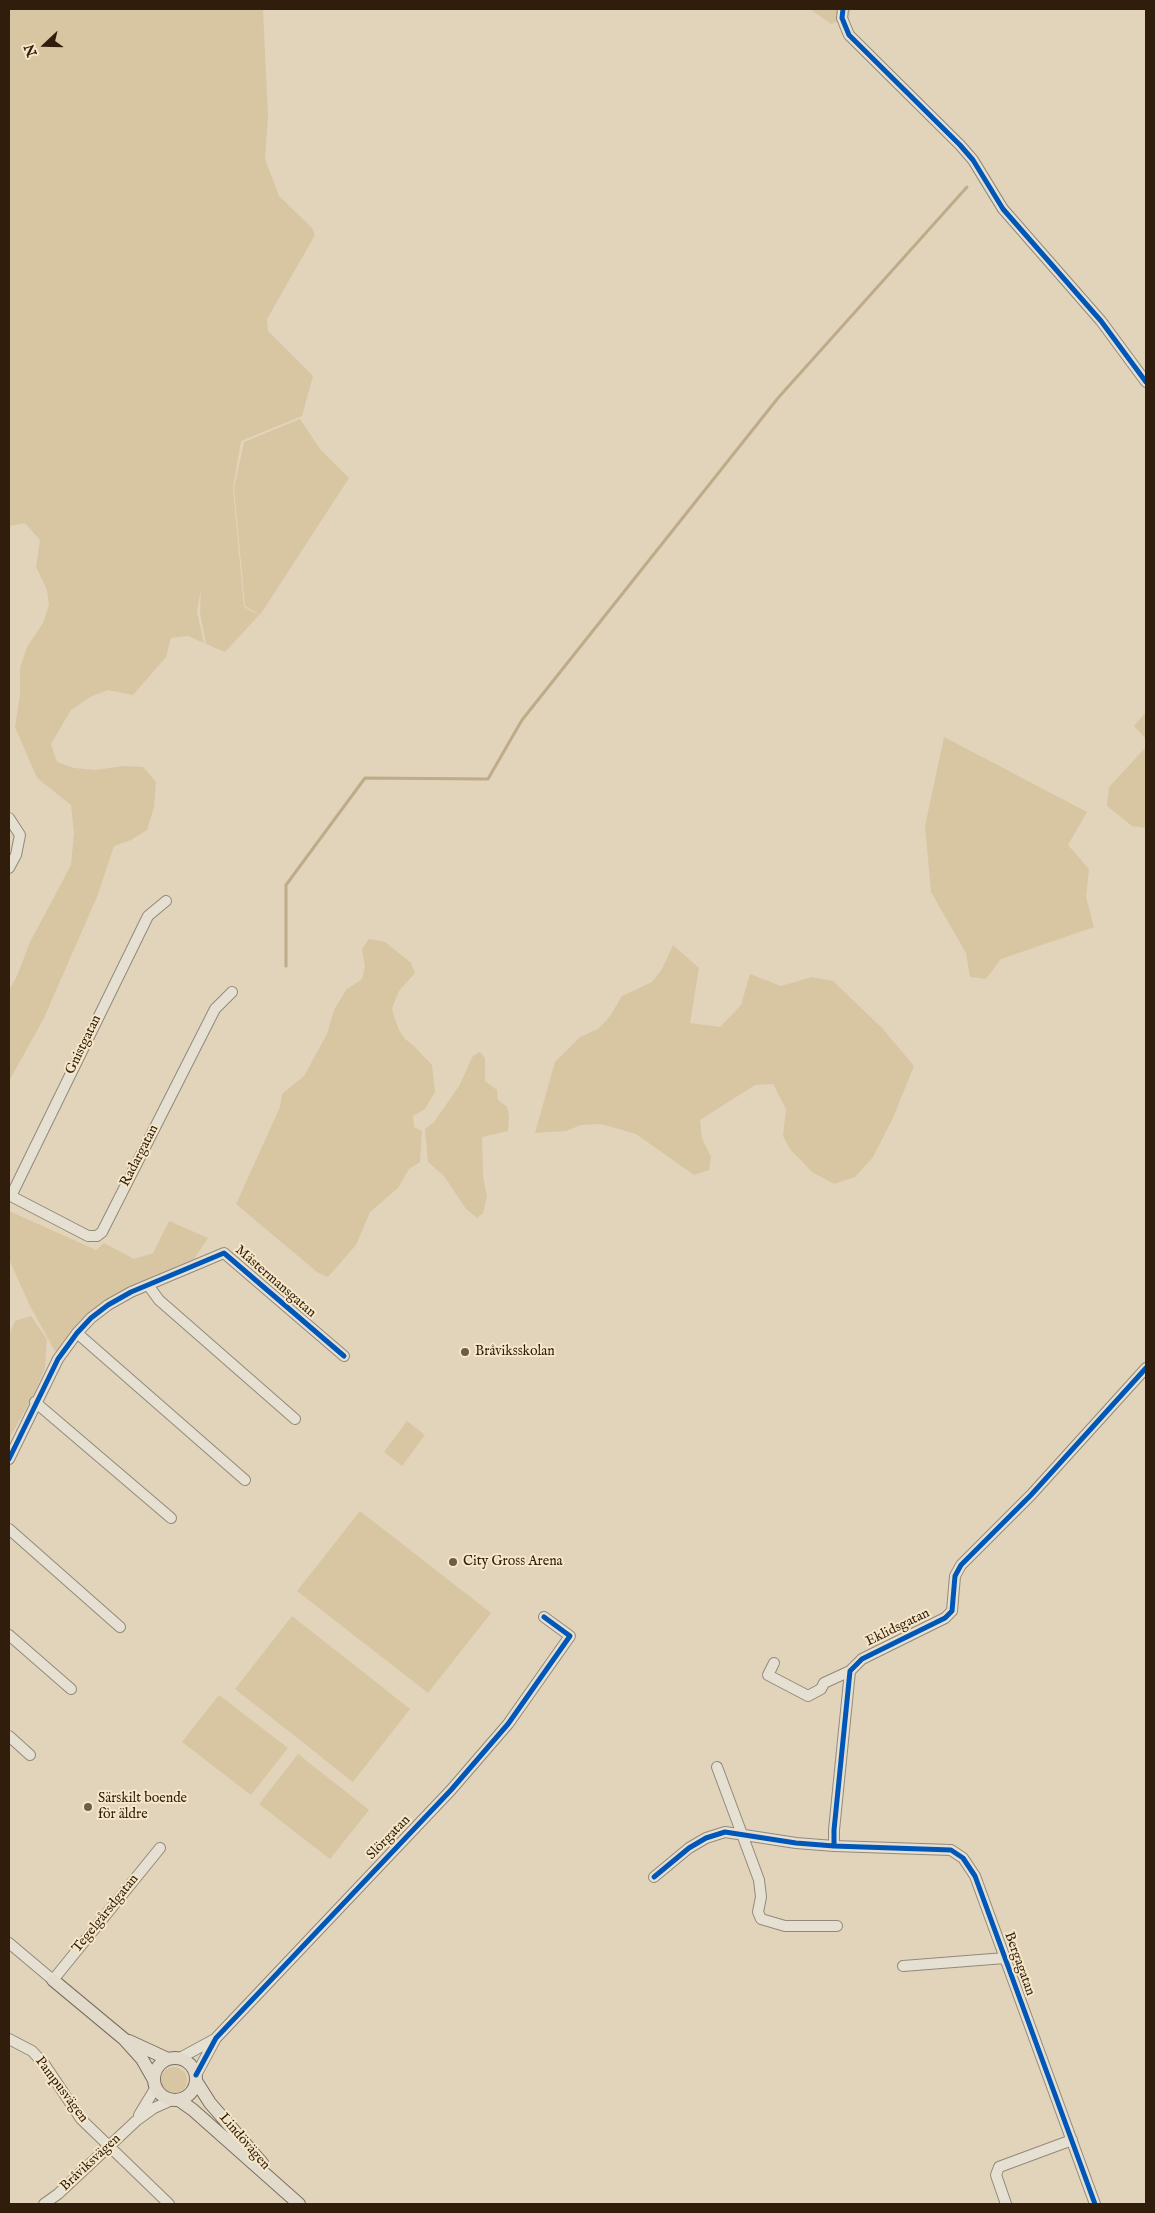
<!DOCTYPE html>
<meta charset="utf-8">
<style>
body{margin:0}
#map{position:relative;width:1155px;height:2213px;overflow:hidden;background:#e1d4ba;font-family:"IM FELL English",serif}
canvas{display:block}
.frame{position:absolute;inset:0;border:10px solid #311d0c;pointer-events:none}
.north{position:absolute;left:20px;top:20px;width:50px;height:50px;-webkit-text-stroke:4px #f6e7c8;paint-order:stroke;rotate:249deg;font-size:14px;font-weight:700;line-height:20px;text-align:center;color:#311d0c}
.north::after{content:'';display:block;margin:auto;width:18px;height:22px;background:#311d0c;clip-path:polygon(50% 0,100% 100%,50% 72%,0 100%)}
</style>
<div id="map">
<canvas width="1155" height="2213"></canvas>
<div class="frame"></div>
<div class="north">N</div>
</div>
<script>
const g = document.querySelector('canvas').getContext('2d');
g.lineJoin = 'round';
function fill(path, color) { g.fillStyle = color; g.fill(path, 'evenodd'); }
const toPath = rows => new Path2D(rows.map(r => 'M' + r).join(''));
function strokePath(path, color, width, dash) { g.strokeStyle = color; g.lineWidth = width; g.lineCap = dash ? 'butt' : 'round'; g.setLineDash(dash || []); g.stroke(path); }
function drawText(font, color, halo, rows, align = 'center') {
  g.font = font + ' "IM FELL English",serif'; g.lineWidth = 4; g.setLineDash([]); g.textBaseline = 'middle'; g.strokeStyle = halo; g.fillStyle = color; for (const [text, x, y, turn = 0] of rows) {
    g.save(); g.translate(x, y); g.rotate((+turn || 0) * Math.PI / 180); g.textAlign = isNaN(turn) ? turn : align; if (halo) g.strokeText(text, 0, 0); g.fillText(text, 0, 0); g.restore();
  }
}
fill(toPath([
 [9,9,263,9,268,117,265,159,279,196,312,228,315,235,267,319,268,331,313,376,302,416,241,441,233,488,244,607,259,615,225,652,206,644,200,613,201,589,197,612,204,643,188,636,171,638,166,657,133,695,108,690,92,696,71,710,51,744,57,762,74,768,96,770,123,766,143,767,156,782,154,807,147,830,131,840,114,846,97,897,43,1020,9,1081,9,990,17,976,30,942,71,865,74,833,71,805,37,778,15,727,20,695,20,668,27,647,43,623,49,605,47,590,36,567,40,540,25,523,9,526],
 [810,9,851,9,849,18,831,24],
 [300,419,320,449,349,478,260,615,245,606,234,488,244,442],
 [1146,712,1146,739,1134,726],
 [944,737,1087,812,1068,845,1089,869,1086,897,1094,927,1001,959,986,979,970,977,966,953,931,892,925,826],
 [1146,747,1146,828,1132,826,1107,806,1109,787],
 [369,939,385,942,411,963,415,973,399,991,392,1008,393,1013,399,1030,405,1039,413,1045,432,1065,435,1092,425,1109,413,1116,414,1127,422,1131,420,1162,409,1169,398,1188,370,1212,356,1245,328,1277,317,1272,236,1204,280,1107,282,1094,304,1076,327,1034,334,1010,346,990,362,979,365,966,362,949],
 [673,945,699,968,690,1023,720,1027,741,1005,750,974,781,986,812,977,833,981,882,1028,914,1066,892,1120,873,1157,855,1177,834,1184,812,1172,790,1149,783,1136,786,1109,773,1084,755,1085,700,1120,702,1138,711,1157,709,1170,694,1175,636,1134,601,1124,581,1125,566,1131,535,1133,555,1062,580,1037,598,1029,610,1016,622,996,652,982,662,969],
 [480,1052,485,1058,485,1081,497,1090,498,1100,507,1107,509,1116,508,1131,482,1137,483,1177,487,1196,483,1213,477,1218,466,1209,444,1176,428,1162,425,1129,434,1122,459,1086,473,1056],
 [9,1211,96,1250,104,1243,134,1259,153,1253,169,1221,208,1238,194,1259,121,1291,89,1315,56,1353,29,1304,9,1259],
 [31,1316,47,1339,45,1368,34,1394,9,1439,9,1335,15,1321],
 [407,1421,425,1435,402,1466,384,1452],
 [360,1511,491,1613,428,1693,297,1591],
 [292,1616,410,1709,353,1782,235,1689],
 [219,1695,288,1748,251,1795,182,1742],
 [298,1754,369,1810,330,1859,259,1804],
 '161 2080a13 13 0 1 1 26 0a13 13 0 1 1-26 0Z'
]), '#d8c6a2');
strokePath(toPath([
 [286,966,286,885,365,778,488,779,522,720,778,398,967,187]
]), '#bfab89', 3);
const minor = toPath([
 [843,9,842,18,849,35,960,145,973,160,1003,209,1101,321,1146,382],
 [9,818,20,835,16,855,9,868],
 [9,1195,88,1236,97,1236,102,1232,215,1009,232,992],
 [11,1196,148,916,166,901],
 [148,1285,159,1300,295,1419],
 [77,1333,245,1480],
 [35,1402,171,1518],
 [9,1459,58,1359,77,1333,91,1318,108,1305,131,1292,224,1253,344,1356],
 [9,1529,120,1627],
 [9,1635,71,1689],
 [774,1663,768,1675,808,1696,821,1689,824,1683,850,1671],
 [9,1736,30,1755],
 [717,1767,759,1880,761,1897,758,1912,761,1919,785,1926,837,1926],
 [834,1846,951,1850,963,1858,975,1876,1095,2204],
 [654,1877,689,1848,706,1838,725,1832,796,1843,834,1846,834,1830,850,1671,862,1659,945,1618,952,1611,955,1576,961,1565,1031,1495,1146,1368],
 [9,1943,53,1980,160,1848],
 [903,1966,1005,1958],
 [9,2039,32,2051,45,2065,81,2119,169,2204],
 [180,2058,215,2039],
 [196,2075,216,2038,451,1790,508,1724,570,1636,544,1617],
 [139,2115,156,2087],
 [44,2204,58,2194,136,2121,154,2108,172,2100],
 [1006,2204,996,2175,999,2167,1072,2140]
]);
const major = toPath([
 [53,1980,124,2039,142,2059,154,2080],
 [129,2041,168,2059],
 '154 2079a21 21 0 1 1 42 0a21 21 0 1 1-42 0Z',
 [196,2081,210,2103,262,2163],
 [179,2100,193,2110,299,2204]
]);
strokePath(minor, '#928979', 12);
strokePath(major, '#7a7061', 14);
strokePath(minor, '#e6e0d3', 10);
strokePath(major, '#e2dbcb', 12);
strokePath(toPath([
 [843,9,842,18,849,35,960,145,973,160,1003,209,1101,321,1146,382],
 [9,1459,58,1359,77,1333,91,1318,108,1305,131,1292,224,1253,344,1356],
 [834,1846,951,1850,963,1858,975,1876,1095,2204],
 [654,1877,689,1848,706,1838,725,1832,796,1843,834,1846,834,1830,850,1671,862,1659,945,1618,952,1611,955,1576,961,1565,1031,1495,1146,1368],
 [196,2075,216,2038,451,1790,508,1724,570,1636,544,1617]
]), '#0057b8', 5);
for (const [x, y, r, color] of [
 [465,1352,5,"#6f5d49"],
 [453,1562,5,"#6f5d49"],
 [88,1807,5,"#6f5d49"]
]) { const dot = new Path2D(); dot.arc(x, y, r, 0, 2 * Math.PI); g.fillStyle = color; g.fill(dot); strokePath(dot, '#f6e7c8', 2); }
drawText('14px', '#311d0c', '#f6e7c8', [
 ["Gnistgatan",84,1045,-64],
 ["Radargatan",140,1156,-63],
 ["Mästermansgatan",275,1282,41],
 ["Eklidsgatan",898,1628,-26],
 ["Slörgatan",389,1838,-46],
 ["Tegelgårsdgatan",106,1914,-51],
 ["Bergagatan",1019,1964,70],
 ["Pampusvägen",61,2090,53],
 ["Lindövägen",244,2142,49],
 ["Bråviksvägen",91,2163,-43]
]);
drawText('14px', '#311d0c', '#f6e7c8', [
 ["Bråviksskolan",475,1352],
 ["City Gross Arena",463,1562],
 ["Särskilt boende",98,1799],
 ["för äldre",98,1815]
], 'left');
</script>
